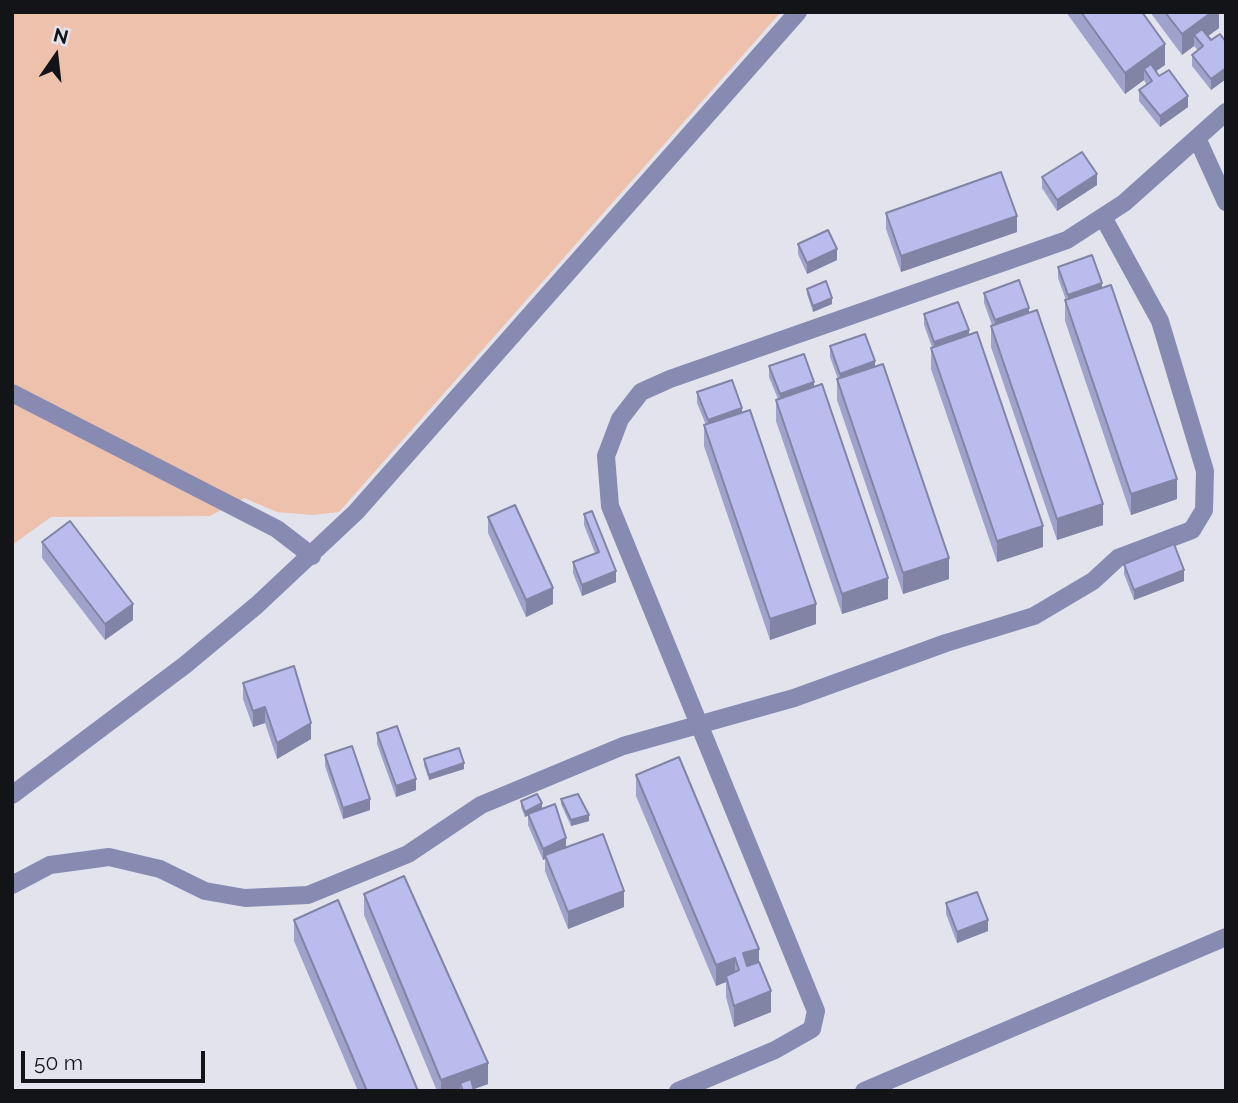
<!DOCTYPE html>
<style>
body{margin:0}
#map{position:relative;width:1238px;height:1103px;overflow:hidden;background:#e2e3ed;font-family:Raleway,sans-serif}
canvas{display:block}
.frame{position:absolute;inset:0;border:14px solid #131417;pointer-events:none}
.north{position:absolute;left:21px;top:21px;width:70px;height:70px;-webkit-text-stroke:5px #e2e3ed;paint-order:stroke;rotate:14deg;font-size:19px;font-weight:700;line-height:28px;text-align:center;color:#131417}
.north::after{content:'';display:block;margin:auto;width:24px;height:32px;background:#131417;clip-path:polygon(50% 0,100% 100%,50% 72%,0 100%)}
.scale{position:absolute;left:21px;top:1051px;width:184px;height:32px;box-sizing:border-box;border:4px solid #131417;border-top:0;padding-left:9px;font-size:21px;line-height:24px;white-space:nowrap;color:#131417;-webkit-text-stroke:5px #e2e3ed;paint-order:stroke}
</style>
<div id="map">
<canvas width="1238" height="1103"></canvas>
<div class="frame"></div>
<div class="north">N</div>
<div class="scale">50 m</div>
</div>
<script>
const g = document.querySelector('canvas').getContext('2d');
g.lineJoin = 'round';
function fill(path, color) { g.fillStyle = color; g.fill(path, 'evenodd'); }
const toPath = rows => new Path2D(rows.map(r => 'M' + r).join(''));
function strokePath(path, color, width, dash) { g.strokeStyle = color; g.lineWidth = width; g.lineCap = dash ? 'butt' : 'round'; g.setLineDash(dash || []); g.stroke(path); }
fill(toPath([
 [12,12,781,12,339,512,312,515,277,512,244,498,210,516,51,517,12,545]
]), '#eec1ad');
strokePath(toPath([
 [1197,138,1226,202],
 [12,393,277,529,312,556],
 [12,795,185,665,257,605,356,512,798,12],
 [12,885,50,865,109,857,160,869,205,891,245,898,308,895,408,854,481,805,623,746,794,698,946,643,1034,616,1093,581,1118,558,1192,530,1204,510,1205,471,1160,321,1103,217],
 [678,1091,775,1050,812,1029,816,1011,610,506,606,456,620,419,641,392,670,379,1067,240,1124,203,1226,112],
 [864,1091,1226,937]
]), '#888bb1', 18);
fill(toPath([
 [1066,12,1142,12,1165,65,1156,71,1159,76,1188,107,1160,127,1139,101,1139,90,1147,85,1144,80,1125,94],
 [1150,12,1219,12,1219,28,1208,36,1211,40,1226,42,1226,79,1211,90,1192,66,1192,55,1198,50,1194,46,1182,55],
 [1042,177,1097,185,1057,211,1042,188],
 [886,213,1017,232,901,272,886,229],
 [798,244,837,260,807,274,798,254],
 [1058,267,1102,288,1177,499,1131,515,1065,321,1065,300,1066,300,1058,278],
 [807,289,832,304,813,312,807,294],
 [984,293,1029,313,1103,525,1057,540,991,347,991,326,992,325,984,303],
 [924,314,969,335,1043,547,997,562,931,369,931,348,932,347,924,325],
 [830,346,875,366,949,579,903,594,837,400,837,379,838,379,830,357],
 [769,366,814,387,888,599,842,614,776,421,776,400,778,399,769,377],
 [697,392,742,412,816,624,770,640,704,446,704,425,706,425,697,403],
 [584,514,616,582,582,596,573,573,573,562,595,553,584,525],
 [488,517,553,604,526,617,488,533],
 [42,542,133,620,105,640,42,558],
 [1124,564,1184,581,1134,600,1124,574],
 [243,683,311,739,277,759,265,723,253,727,243,699],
 [377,733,416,790,396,797,377,744],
 [325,755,370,810,343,819,325,766],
 [424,759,464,769,429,780,424,765],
 [636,775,771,1012,734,1027,726,997,726,982,716,986,636,796],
 [561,799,589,821,571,826,561,804],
 [521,801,542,808,538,810,566,847,624,907,568,929,545,871,545,859,543,860,528,825,528,815,525,817,521,807],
 [364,894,488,1084,473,1089,474,1091,437,1091,364,915],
 [946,903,988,931,957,943,946,914],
 [294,920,418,1091,358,1091,294,941]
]), '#9fa2cb');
fill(toPath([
 [1212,12,1219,12,1219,28,1200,42,1194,35,1194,46,1182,55,1182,34],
 [1165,44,1165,65,1149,76,1144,69,1144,80,1125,94,1125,73],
 [1226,68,1226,79,1211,90,1211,79],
 [1188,96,1188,107,1160,127,1160,116],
 [1097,174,1097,185,1057,211,1057,200],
 [1017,216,1017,232,901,272,901,256],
 [837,249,837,260,807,274,807,263],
 [1102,283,1102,294,1068,306,1068,295],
 [832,298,832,304,813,312,813,306],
 [1029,308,1029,319,995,331,995,320],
 [969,330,969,341,934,353,934,342],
 [875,361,875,372,840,385,840,374],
 [814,382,814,393,780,405,780,394],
 [742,408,742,418,708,431,708,420],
 [1177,479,1177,499,1131,515,1131,494],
 [1103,504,1103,525,1057,540,1057,519],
 [1043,526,1043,547,997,562,997,541],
 [949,558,949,579,903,594,903,573],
 [1184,570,1184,581,1134,600,1134,590],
 [616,571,616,582,582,596,582,585],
 [888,578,888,599,842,614,842,594],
 [553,588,553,604,526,617,526,600],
 [133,604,133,620,105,640,105,624],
 [816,604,816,624,770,640,770,619],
 [265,707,265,723,253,727,253,711],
 [311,723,311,739,277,759,277,743],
 [464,763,464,769,429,780,429,775],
 [416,779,416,790,396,797,396,786],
 [370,799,370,810,343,819,343,808],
 [542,803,542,808,525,817,525,812],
 [589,815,589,821,571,826,571,820],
 [566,838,566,849,545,855,545,859,543,860,543,849],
 [624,891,624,907,568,929,568,912],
 [988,920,988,931,957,943,957,932],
 [759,949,759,970,743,974,743,953],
 [735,958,735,979,726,976,726,982,716,986,716,965],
 [771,991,771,1012,734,1027,734,1006],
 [488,1063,488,1084,469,1091,460,1083,460,1091,441,1091,441,1080]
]), '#8284a5');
const building = toPath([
 [1081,12,1142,12,1165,44,1125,73,1081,12],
 [1165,12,1212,12,1182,34,1165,12],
 [1202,29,1211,40,1220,34,1226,42,1226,68,1211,79,1192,55,1203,46,1194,35,1202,29],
 [1151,64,1159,76,1169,70,1188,96,1160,116,1139,90,1152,81,1144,69,1151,64],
 [1082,152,1097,174,1057,200,1042,177,1082,152],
 [1001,172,1017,216,901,256,886,213,1001,172],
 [828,230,837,249,807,263,798,244,828,230],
 [1092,255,1102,283,1068,295,1058,267,1092,255],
 [1019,280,1029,308,995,320,984,293,1019,280],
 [826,281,832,298,813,306,807,289,826,281],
 [1111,285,1177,479,1131,494,1065,300,1111,285],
 [958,302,969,330,934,342,924,314,958,302],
 [1037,310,1103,504,1057,519,991,326,1037,310],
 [977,332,1043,526,997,541,931,348,977,332],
 [865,334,875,361,840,374,830,346,865,334],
 [804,354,814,382,780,394,769,366,804,354],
 [883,364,949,558,903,573,837,379,883,364],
 [732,380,742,408,708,420,697,392,732,380],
 [822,384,888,578,842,594,776,400,822,384],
 [750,410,816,604,770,619,704,425,750,410],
 [515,505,553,588,526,600,488,517,515,505],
 [592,511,616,571,582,585,573,562,599,552,584,514,592,511],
 [70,521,133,604,105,624,42,542,70,521],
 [1174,544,1184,570,1134,590,1124,564,1174,544],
 [294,666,311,723,277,743,265,707,253,711,243,683,294,666],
 [397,726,416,779,396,786,377,733,397,726],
 [352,746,370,799,343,808,325,755,352,746],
 [459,748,464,763,429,775,424,759,459,748],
 [679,757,759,949,743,953,747,966,759,962,771,991,734,1006,726,976,739,970,735,958,716,965,636,775,679,757],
 [537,794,542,803,525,812,521,801,537,794],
 [578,794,589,815,571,820,561,799,578,794],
 [555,804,566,838,543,849,528,814,555,804],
 [603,834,624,891,568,912,545,855,603,834],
 [404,876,488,1063,441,1080,364,894,404,876],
 [977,892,988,920,957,932,946,903,977,892],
 [338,900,418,1091,367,1091,294,920,338,900],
 [471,1079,474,1091,463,1091,460,1083,471,1079]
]);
fill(building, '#b9bcec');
strokePath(building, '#8284a5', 2);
</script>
